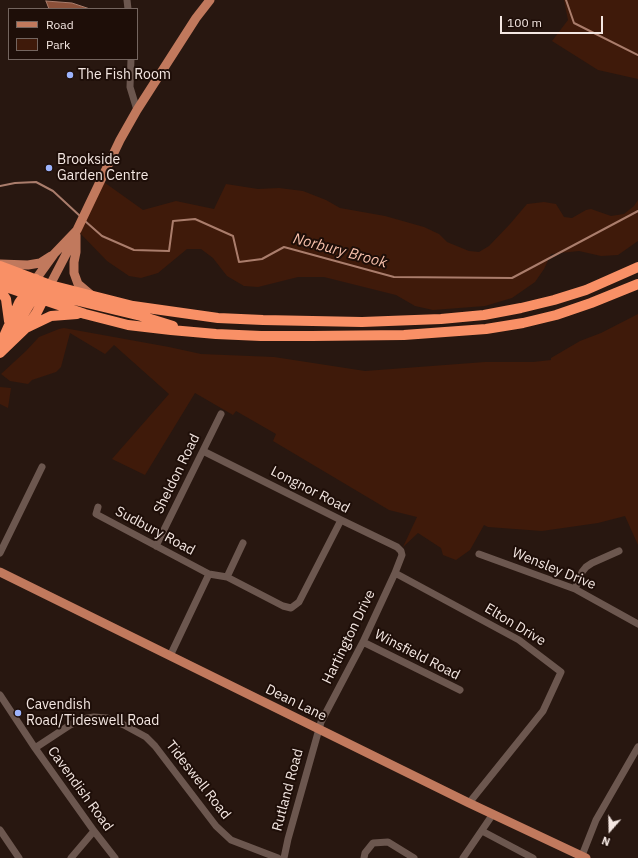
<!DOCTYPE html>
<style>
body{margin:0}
#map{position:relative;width:638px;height:858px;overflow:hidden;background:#281710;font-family:"IBM Plex Sans",sans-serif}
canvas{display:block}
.legend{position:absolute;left:8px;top:8px;width:130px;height:52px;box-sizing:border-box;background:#1e0e08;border:1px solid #74655f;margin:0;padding:5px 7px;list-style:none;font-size:12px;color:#f4e7e2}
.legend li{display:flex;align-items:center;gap:8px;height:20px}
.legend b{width:20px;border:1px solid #74655f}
.north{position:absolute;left:590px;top:810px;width:40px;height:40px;-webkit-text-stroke:3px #1e0e08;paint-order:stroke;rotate:200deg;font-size:11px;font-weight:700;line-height:16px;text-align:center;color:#f4e7e2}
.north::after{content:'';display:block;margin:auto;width:14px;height:18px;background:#f4e7e2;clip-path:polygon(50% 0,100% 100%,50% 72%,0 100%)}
.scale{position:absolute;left:500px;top:16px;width:103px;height:18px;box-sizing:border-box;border:2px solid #f4e7e2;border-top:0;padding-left:5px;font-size:12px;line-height:14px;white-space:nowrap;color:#f4e7e2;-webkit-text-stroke:3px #1e0e08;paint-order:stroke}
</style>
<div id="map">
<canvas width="638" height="858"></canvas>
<ul class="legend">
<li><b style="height:5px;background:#c1795d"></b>Road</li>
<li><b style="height:11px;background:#3f1a0a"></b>Park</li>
</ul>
<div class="north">N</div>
<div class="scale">100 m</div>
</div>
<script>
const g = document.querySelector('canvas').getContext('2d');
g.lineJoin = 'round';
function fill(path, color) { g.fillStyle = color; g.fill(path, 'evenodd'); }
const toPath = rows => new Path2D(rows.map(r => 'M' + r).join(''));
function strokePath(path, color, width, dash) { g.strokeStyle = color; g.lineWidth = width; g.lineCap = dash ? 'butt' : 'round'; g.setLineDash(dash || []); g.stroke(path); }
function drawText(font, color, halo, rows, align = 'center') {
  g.font = font + ' "IBM Plex Sans",sans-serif'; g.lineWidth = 4; g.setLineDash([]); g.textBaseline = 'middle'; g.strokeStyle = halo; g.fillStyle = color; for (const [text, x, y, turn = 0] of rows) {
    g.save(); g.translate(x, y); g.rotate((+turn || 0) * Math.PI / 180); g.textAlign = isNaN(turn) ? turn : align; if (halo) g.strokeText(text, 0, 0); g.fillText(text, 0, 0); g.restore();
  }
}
fill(toPath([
 [564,0,638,0,638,79,598,70,552,41,568,20],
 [101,180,143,210,176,201,214,209,226,184,258,189,279,188,303,191,326,200,340,208,385,216,424,227,439,234,447,242,469,251,479,252,489,246,510,224,527,204,544,202,556,204,564,217,572,218,586,210,591,209,611,216,624,214,634,206,638,200,638,241,618,255,601,256,579,251,551,254,544,269,535,282,512,298,485,306,433,310,415,306,396,295,324,277,298,277,258,287,244,286,227,276,213,258,201,249,187,249,158,273,141,278,129,276,107,261,78,231],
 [638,314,638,545,625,516,598,523,542,531,488,527,484,525,470,550,456,560,443,555,441,548,418,533,403,547,417,517,389,510,273,441,276,434,236,411,233,415,195,393,145,475,112,459,169,394,114,345,105,354,70,333,61,367,56,372,32,380,28,384,10,381,1,374,26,351,39,337,59,329,64,328,169,347,201,354,274,357,365,371,485,362,533,362,551,360,551,358,580,341,601,333],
 [0,387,11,388,8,408,0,404]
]), '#3f1a0a');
const water = toPath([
 [46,1,72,3,90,9,49,9,46,1]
]);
fill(water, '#8b5039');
strokePath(water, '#aa7d6c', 1);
strokePath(toPath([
 [566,0,574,23,638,55],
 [0,186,15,183,36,182,53,191,80,216],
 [85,221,102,236,134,250,169,251,173,221,195,219,233,236,239,262,262,259,284,247,394,277,512,278,638,211]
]), '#aa7d6c', 2);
strokePath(toPath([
 [127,0,128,9],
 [131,59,130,87,137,110],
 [203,451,341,520,397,547,401,551,402,555,395,573,363,642,321,722,288,839,284,858],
 [98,507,96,514,209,574,227,577,283,606,291,608,299,602,341,520],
 [156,546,221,414],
 [0,553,42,467],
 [479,554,575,589,638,624],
 [395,573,519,640,561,672,543,711,469,803],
 [227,577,243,543],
 [575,589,582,572,586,567,592,563,619,551],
 [363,642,460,690],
 [170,656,209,574],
 [0,695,35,748,94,831,115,858],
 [35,748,70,725,82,719,94,717,107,718,124,725,146,737,155,746,216,826,231,840,278,858],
 [0,830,19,858],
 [482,831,533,858],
 [71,858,94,831],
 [364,858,365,853,373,843,388,842,414,858],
 [463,858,493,814],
 [581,858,596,820,638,747]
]), '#6c574f', 7);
strokePath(toPath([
 [76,235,76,252,74,262,74,273,78,284,91,295],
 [0,264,28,265,40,263,51,256],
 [36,279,54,254,77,230,120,140,137,110,196,18,210,0],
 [50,285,75,237],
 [0,572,469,803,586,858]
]), '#c1795d', 9);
strokePath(toPath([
 [0,266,50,285,133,306,218,318,263,320,362,322,441,319,484,315,521,308,554,300,586,290,638,267],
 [0,275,36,288],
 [36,280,41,288,58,296,141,316,173,326],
 [0,285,85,314,128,325,171,330,216,334,261,336,312,336,404,335,486,329,523,323,556,315,591,303,638,284],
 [0,290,6,299,9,321],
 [28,327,51,316,77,314],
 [8,340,37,292],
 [0,352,5,334,19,303,36,279],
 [0,353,27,327,37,312,45,296]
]), '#f99066', 10);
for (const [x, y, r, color] of [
 [70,75,4,"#9db4fd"],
 [49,168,4,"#9db4fd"],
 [18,713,4,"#9db4fd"]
]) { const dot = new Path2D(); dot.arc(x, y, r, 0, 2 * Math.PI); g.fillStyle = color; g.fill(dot); strokePath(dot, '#1e0e08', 1.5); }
drawText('14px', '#f4e7e2', '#1e0e08', [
 ["The Fish Room",78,75],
 ["Brookside",57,160],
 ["Garden Centre",57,176],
 ["Cavendish",26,705],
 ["Road/Tideswell Road",26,721]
], 'left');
drawText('14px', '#f4e7e2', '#1e0e08', [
 ["Sheldon Road",177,474,-64],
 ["Longnor Road",310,490,27],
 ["Sudbury Road",155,531,28],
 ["Wensley Drive",554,569,22],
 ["Elton Drive",515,625,31],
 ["Hartington Drive",349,637,-64],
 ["Winsfield Road",417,655,27],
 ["Dean Lane",296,703,26],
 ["Tideswell Road",198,780,52],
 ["Cavendish Road",80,789,54],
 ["Rutland Road",288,790,-75]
]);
drawText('italic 15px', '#f8c1ac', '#1e0e08', [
 ["Norbury Brook",340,251,15]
]);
</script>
